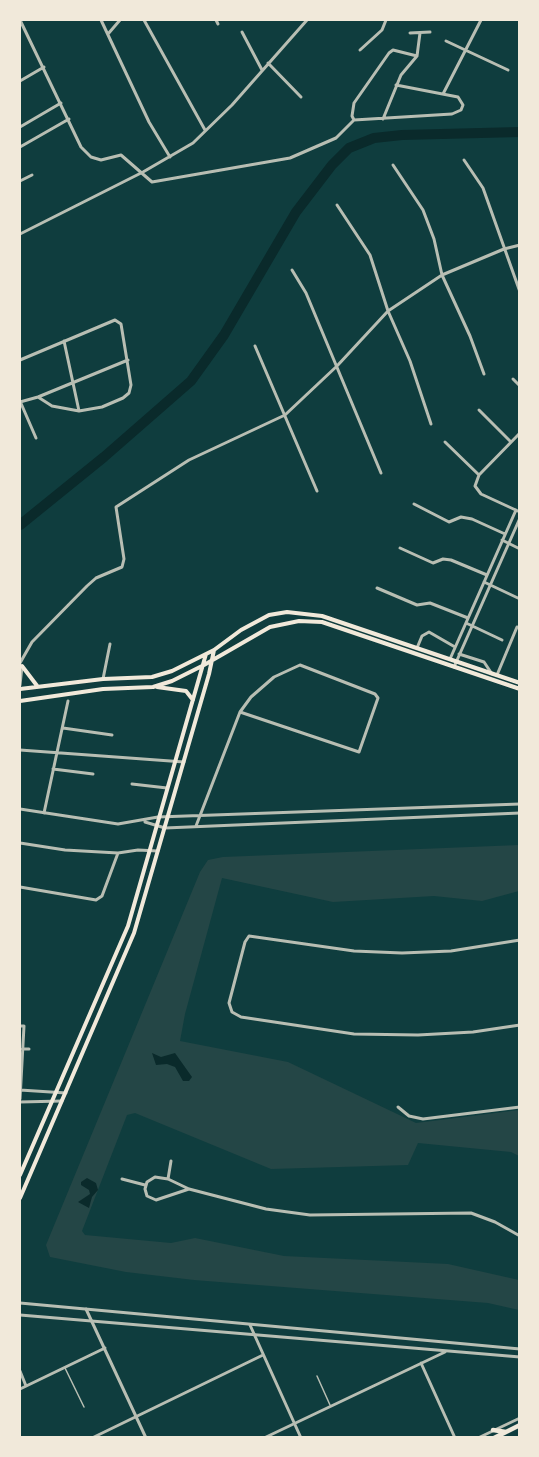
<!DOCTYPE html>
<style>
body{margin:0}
#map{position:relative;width:539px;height:1457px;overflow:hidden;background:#0f3d3e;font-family:Manrope,sans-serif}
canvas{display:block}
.frame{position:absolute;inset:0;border:21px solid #f1e9da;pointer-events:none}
</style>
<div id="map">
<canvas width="539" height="1457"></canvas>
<div class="frame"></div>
</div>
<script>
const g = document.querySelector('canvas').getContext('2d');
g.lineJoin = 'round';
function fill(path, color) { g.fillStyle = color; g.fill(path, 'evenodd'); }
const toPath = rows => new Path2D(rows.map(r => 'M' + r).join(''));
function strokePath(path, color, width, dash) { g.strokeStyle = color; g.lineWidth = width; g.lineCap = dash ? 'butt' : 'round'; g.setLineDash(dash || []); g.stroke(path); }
fill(toPath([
 [519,845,519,891,482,901,434,896,333,902,222,878,185,1014,180,1041,288,1062,416,1123,519,1110,519,1156,511,1152,418,1143,408,1165,271,1169,135,1113,127,1115,82,1231,85,1235,171,1243,195,1238,284,1256,448,1264,519,1280,519,1310,488,1303,194,1280,126,1272,50,1257,46,1245,200,872,208,860,223,857]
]), '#244646');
fill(toPath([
 [152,1053,161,1057,175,1053,192,1077,189,1081,183,1081,175,1067,167,1064,156,1065],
 [87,1178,96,1183,98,1190,92,1197,89,1208,78,1202,90,1194,89,1190,81,1185,81,1182]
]), '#0a2a2b');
strokePath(toPath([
 [20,525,104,457,191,381,224,335,296,212,332,165,349,148,374,138,402,135,520,132]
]), '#0a2a2b', 10);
strokePath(toPath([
 [65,1368,84,1407],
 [317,1376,330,1405]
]), '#b8beb3', 1.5);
strokePath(toPath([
 [20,20,81,147,91,157,101,160,121,155,152,182,290,158,336,138,354,120,452,114,461,110,463,105,458,97,396,85],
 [101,20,149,122,170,157],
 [144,20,205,130],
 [216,20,218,24],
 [242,32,262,70],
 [410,33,430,32],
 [108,34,120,20],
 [446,41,508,70],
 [360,50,382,30,386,20],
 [268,63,301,97],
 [20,81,44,67],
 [443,94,481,20],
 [383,119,401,75,417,56,420,33],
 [354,120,352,116,354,103,389,53,393,50,417,56],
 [20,127,61,103],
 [20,147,69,119],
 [464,160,483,188,520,292],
 [393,165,423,210,434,239,442,275,470,336,484,374],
 [20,181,32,175],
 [337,205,370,255,388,311,410,361,431,424],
 [20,234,143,172,193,143,232,105,307,20],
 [292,270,306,293,381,473],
 [64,341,79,411],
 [255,346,317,491],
 [20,360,115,320,121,324,131,385,129,393,123,398,102,407,79,411,52,406,38,397],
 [513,379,520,386],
 [20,401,36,438],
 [20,402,38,397,128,360],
 [479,410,511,442],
 [520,433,479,475,475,486,481,494,520,512],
 [445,442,479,475],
 [414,504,449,522,461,517,472,519,505,534],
 [502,540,520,549],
 [400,548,433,563,443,559,451,560,487,575],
 [484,582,520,599],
 [377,588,417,605,430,603,468,618],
 [466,623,502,640],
 [417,648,422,636,429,632,455,647],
 [459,654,484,662,492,674],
 [450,659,516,510],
 [20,663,32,642,87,586,96,578,122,567,124,559,116,507,189,460,285,415,337,366,388,311,442,275,504,249,520,245],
 [454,667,520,518],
 [497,675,517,627],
 [103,679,110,644],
 [20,685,22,666],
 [63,728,112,735],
 [20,750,184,762],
 [53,769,93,774],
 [132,784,167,788],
 [20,809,118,824,158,817,520,804],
 [44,813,68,701],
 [145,822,165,828,520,813],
 [196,826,240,712,251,697,274,677,300,665,375,694,378,698,359,752,240,712],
 [20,843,65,850,118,853,138,850,158,851],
 [20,887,96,900,102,896,118,853],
 [520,940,451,951,402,953,354,951,249,936,245,942,229,1003,232,1012,241,1017,354,1034,418,1035,473,1032,520,1025],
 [20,1026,24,1026,20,1099],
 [22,1049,29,1049],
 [20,1090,66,1093],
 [20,1102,62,1101],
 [398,1107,409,1116,423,1119,520,1107],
 [122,1179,145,1185],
 [168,1179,171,1161],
 [189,1189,156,1200,147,1196,145,1189,147,1182,155,1177,168,1179,189,1189,266,1209,310,1215,471,1213,495,1222,520,1236],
 [86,1309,146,1438],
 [250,1325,301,1438],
 [421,1363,455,1438],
 [20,1371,26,1386],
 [20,1389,105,1348],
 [92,1438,263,1355],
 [264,1438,445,1352]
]), '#b8beb3', 3);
strokePath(toPath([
 [20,1303,520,1349],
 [20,1315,520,1357],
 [478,1438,520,1418]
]), '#b8beb3', 3);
strokePath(toPath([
 [22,666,38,687],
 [157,687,186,691,193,700],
 [20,689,103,679,152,677,172,671,214,650,241,630,269,615,287,612,322,616,520,683],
 [20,701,103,689,153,687,172,681,204,665,270,627,299,621,322,622,520,689],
 [20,1175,128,926,206,654],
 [20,1198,134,933,209,674,214,650]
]), '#f1e9da', 4);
strokePath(toPath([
 [493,1430,506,1432],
 [494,1438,520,1425]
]), '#f1e9da', 4.5);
</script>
